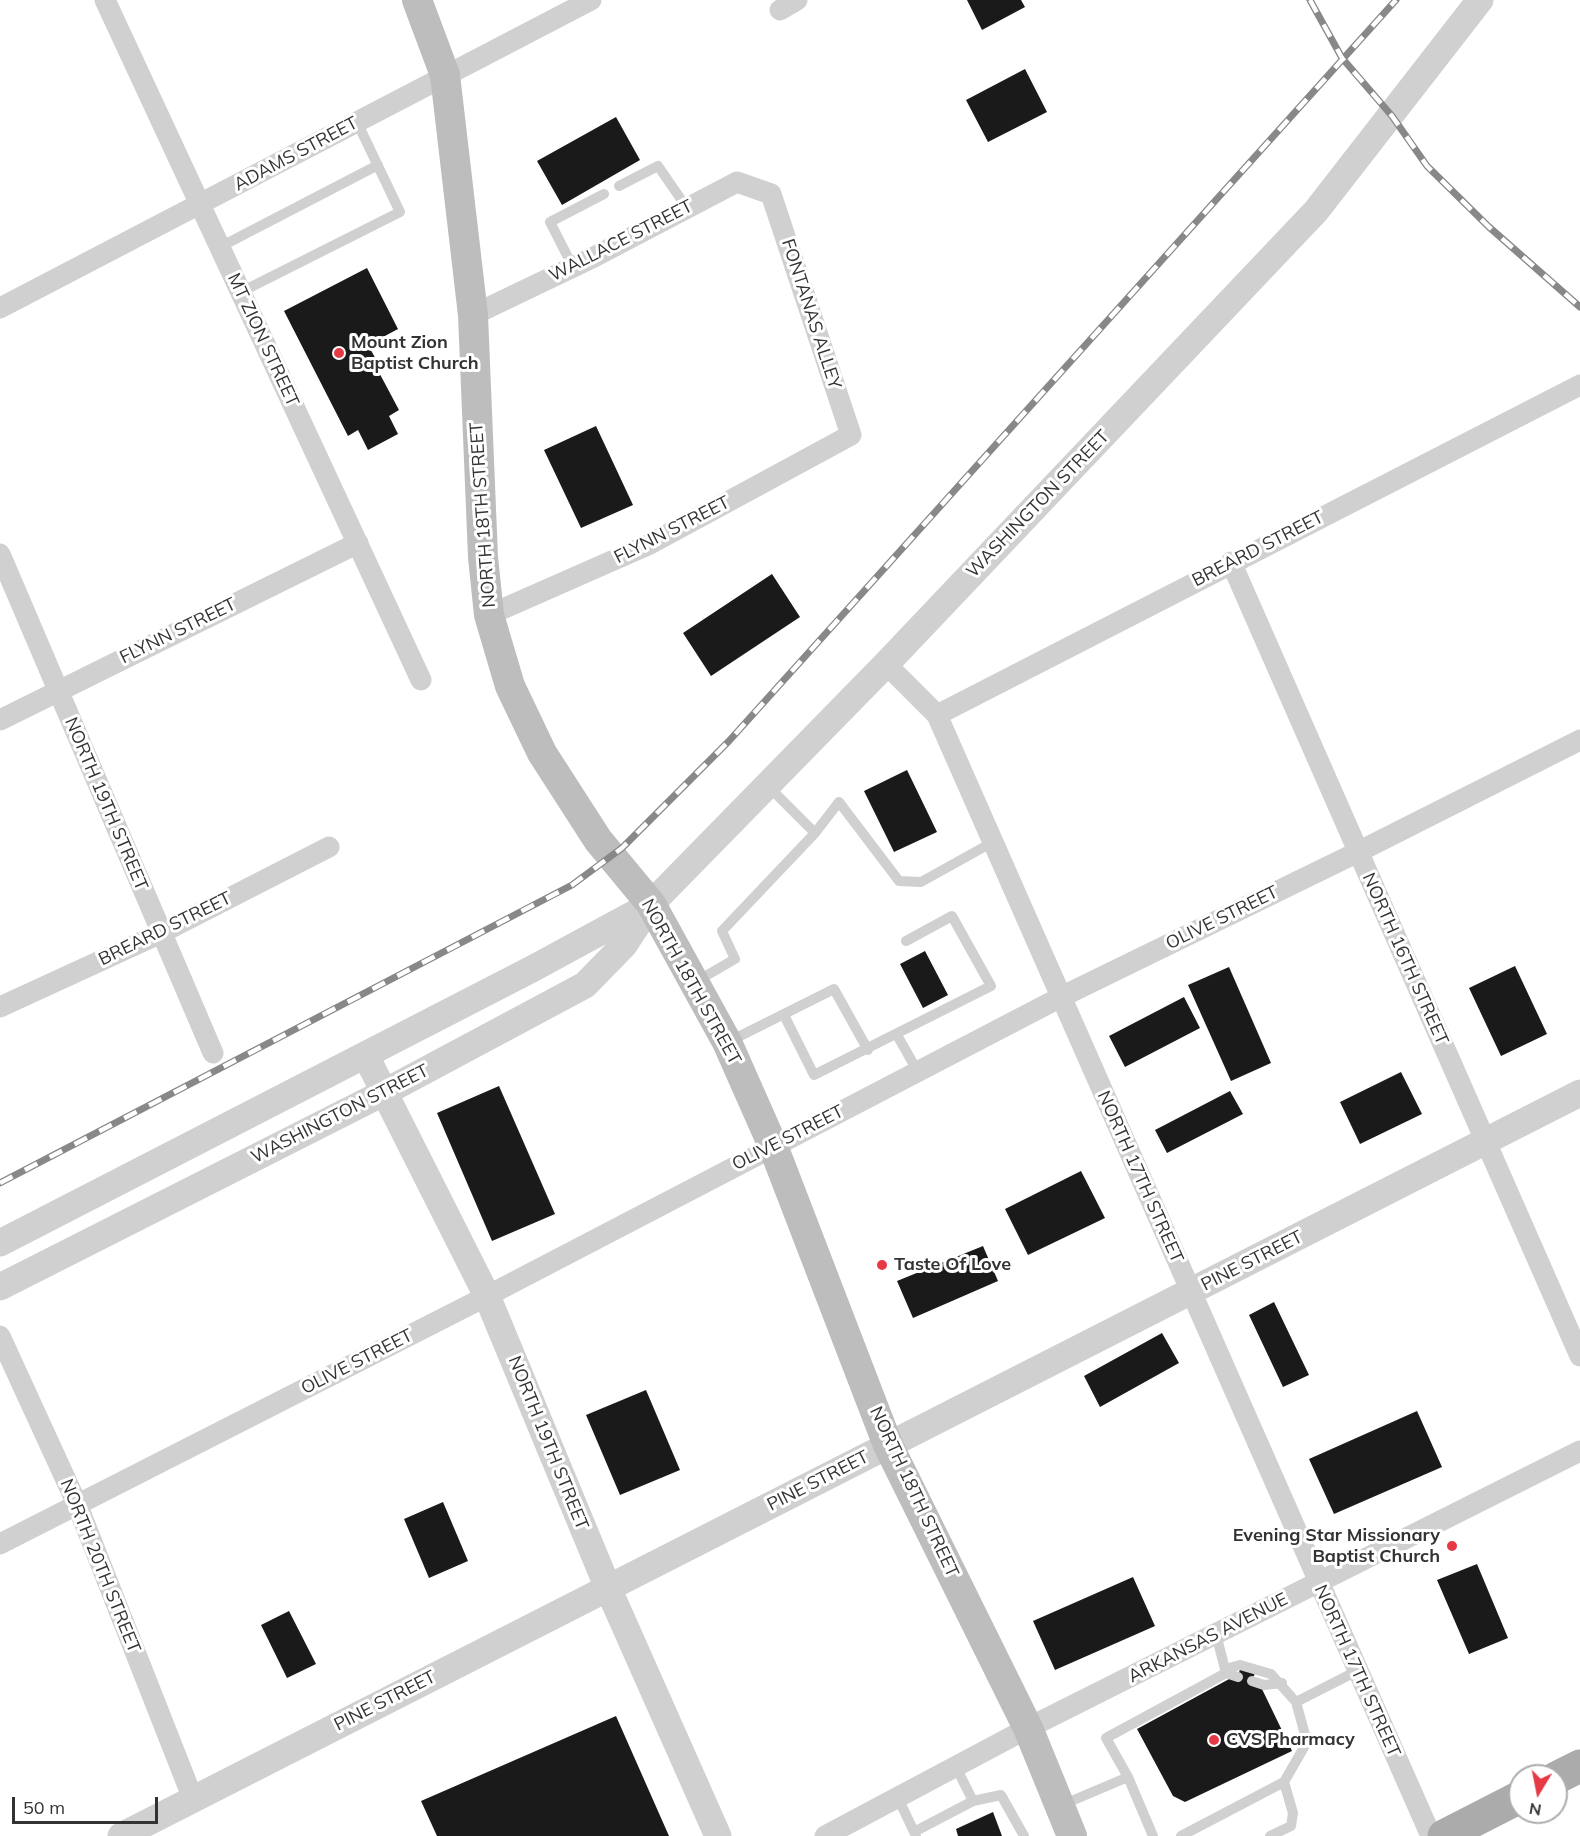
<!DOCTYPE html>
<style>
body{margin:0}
#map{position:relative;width:1580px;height:1836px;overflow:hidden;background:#fff;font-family:Mulish,sans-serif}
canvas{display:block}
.north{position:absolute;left:1508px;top:1764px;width:60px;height:60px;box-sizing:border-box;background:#fff;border:2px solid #adadad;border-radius:50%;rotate:190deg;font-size:16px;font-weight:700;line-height:24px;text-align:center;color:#333}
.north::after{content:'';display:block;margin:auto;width:21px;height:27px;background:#e63946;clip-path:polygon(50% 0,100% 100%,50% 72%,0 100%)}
.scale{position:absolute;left:12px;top:1797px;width:146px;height:27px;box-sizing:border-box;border:3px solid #333;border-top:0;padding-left:8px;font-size:18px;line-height:21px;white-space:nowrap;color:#333;-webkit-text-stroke:4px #fff;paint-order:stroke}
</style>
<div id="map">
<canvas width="1580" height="1836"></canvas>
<div class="north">N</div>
<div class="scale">50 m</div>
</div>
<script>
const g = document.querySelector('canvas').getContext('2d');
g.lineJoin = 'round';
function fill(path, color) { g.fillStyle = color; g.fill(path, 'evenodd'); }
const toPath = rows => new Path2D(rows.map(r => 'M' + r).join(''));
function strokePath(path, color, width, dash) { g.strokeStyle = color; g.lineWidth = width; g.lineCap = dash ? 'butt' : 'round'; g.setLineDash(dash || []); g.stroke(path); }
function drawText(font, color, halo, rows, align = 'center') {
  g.font = font + ' Mulish,sans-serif'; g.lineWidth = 6; g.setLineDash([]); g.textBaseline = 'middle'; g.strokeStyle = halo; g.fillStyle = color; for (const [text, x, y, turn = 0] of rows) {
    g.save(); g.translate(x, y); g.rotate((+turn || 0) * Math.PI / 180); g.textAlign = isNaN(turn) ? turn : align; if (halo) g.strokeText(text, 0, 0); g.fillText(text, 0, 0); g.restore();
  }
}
fill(toPath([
 [967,0,1021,0,1025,7,982,30],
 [1025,69,1047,112,988,142,966,100],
 [616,117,640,160,562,205,537,161],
 [367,268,398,329,368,345,377,361,374,363,399,410,389,416,398,434,368,450,358,430,348,436,284,311],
 [596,426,633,505,581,528,544,450],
 [772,574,800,617,711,676,683,633],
 [907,770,937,832,894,852,864,791],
 [925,951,948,995,923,1008,900,964],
 [1515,966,1547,1034,1501,1056,1469,988],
 [1229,967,1271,1063,1231,1081,1188,985],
 [1184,997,1200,1028,1125,1067,1109,1036],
 [1401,1072,1422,1114,1360,1144,1340,1102],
 [499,1086,555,1214,492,1241,437,1113],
 [1230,1091,1243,1114,1167,1153,1155,1130],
 [1081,1171,1105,1218,1028,1255,1005,1209],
 [983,1246,998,1281,913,1318,897,1281],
 [1274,1302,1309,1375,1283,1387,1249,1315],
 [1162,1333,1179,1363,1100,1407,1084,1376],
 [646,1390,680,1470,620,1495,586,1415],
 [1417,1411,1442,1467,1334,1514,1309,1459],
 [443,1502,468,1561,429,1578,404,1519],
 [1477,1564,1508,1638,1469,1654,1437,1580],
 [1133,1577,1155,1626,1055,1670,1033,1621],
 [289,1611,316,1664,287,1678,261,1625],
 [1240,1669,1255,1673,1252,1681,1261,1687,1292,1751,1185,1802,1173,1796,1137,1729,1231,1678,1237,1680],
 [616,1716,669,1836,437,1836,421,1801],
 [993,1812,1002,1836,958,1836,956,1829]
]), '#1a1a1a');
strokePath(toPath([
 [619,186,658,166,687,208],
 [220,247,378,165],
 [573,267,550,222,604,194],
 [241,292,400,212,357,122],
 [815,833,839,802,899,881,921,882,993,842],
 [697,981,735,959,722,931,815,833,767,785],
 [784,1015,814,1075,991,986,952,916,906,941],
 [897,1035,918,1072],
 [730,1041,834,989,868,1050],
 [1216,1634,1226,1673],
 [1226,1673,1238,1677],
 [1252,1681,1264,1685,1282,1683],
 [1296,1702,1357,1671],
 [956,1767,973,1801,1001,1795,1024,1836],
 [898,1798,916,1836],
 [1062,1805,1128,1777],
 [914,1832,973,1801],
 [1153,1836,1128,1777,1106,1738,1226,1673,1232,1667,1240,1665,1271,1674,1296,1702,1307,1742,1284,1782,1181,1836],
 [1270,1836,1291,1826,1293,1813,1284,1782]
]), '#d0d0d0', 10);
strokePath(toPath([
 [105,0,421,680],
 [780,10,797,0],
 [0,308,591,0],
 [473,315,594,257,737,182,771,194,851,435,648,545,489,615],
 [0,554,213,1053],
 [1231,562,1580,1356],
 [886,664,937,715,1431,1836],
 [937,715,1580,385],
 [0,720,358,543],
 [0,1007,161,933,329,847],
 [0,1336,77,1504,193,1799],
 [0,1544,487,1296,1061,997,1358,852,1580,740],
 [825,1836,1028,1728,1580,1451]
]), '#d0d0d0', 21);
strokePath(toPath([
 [366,1056,487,1296,608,1588,718,1836],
 [0,1243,532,969,650,905],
 [0,1287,385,1092,585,985,624,945,651,904,886,664,1316,211,1480,0],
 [121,1836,1580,1093]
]), '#d0d0d0', 27);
strokePath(toPath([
 [417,0,445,75,473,315,483,557,489,615,510,686,542,753,598,840,651,904,727,1042,773,1146,888,1445,1028,1728,1072,1836]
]), '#bdbdbd', 30);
strokePath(toPath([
 [1556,1778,1580,1766],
 [1444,1836,1520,1797]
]), '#ababab', 33);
const rail = toPath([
 [1310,0,1342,58,1392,116,1427,166,1489,227,1580,307],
 [0,1183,572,885,622,848,729,741,1396,0]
]);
strokePath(rail, '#888', 7);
strokePath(rail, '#fff', 4.5, [14]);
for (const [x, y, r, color] of [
 [339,353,6,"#e63946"],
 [882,1265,6,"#e63946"],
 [1452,1546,6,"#e63946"],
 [1214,1740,6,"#e63946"]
]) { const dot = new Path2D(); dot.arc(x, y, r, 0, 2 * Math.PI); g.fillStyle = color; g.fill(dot); strokePath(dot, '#fff', 2); }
drawText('18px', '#333', '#fff', [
 ["ADAMS STREET",296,154,-28],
 ["WALLACE STREET",621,241,-27],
 ["FONTANAS ALLEY",811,314,72],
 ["MT ZION STREET",263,340,65],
 ["WASHINGTON STREET",1038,504,-46],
 ["NORTH 18TH STREET",483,515,-94],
 ["FLYNN STREET",672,530,-27],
 ["BREARD STREET",1258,549,-27],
 ["FLYNN STREET",178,631,-26],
 ["NORTH 19TH STREET",106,804,67],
 ["OLIVE STREET",1222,918,-26],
 ["BREARD STREET",165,929,-26],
 ["NORTH 16TH STREET",1405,959,66],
 ["NORTH 18TH STREET",691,982,61],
 ["WASHINGTON STREET",340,1114,-27],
 ["OLIVE STREET",788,1138,-27],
 ["NORTH 17TH STREET",1140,1177,66],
 ["PINE STREET",1252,1261,-27],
 ["OLIVE STREET",357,1362,-27],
 ["NORTH 19TH STREET",548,1443,68],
 ["PINE STREET",818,1481,-27],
 ["NORTH 18TH STREET",914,1492,65],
 ["NORTH 20TH STREET",100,1566,68],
 ["ARKANSAS AVENUE",1208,1638,-27],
 ["NORTH 17TH STREET",1357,1671,66],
 ["PINE STREET",385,1701,-27]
]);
drawText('bold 18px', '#333', '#fff', [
 ["Mount Zion",351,343],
 ["Baptist Church",351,364],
 ["Taste Of Love",894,1265],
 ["Evening Star Missionary",1440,1536,"right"],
 ["Baptist Church",1440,1557,"right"],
 ["CVS Pharmacy",1226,1740]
], 'left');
</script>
